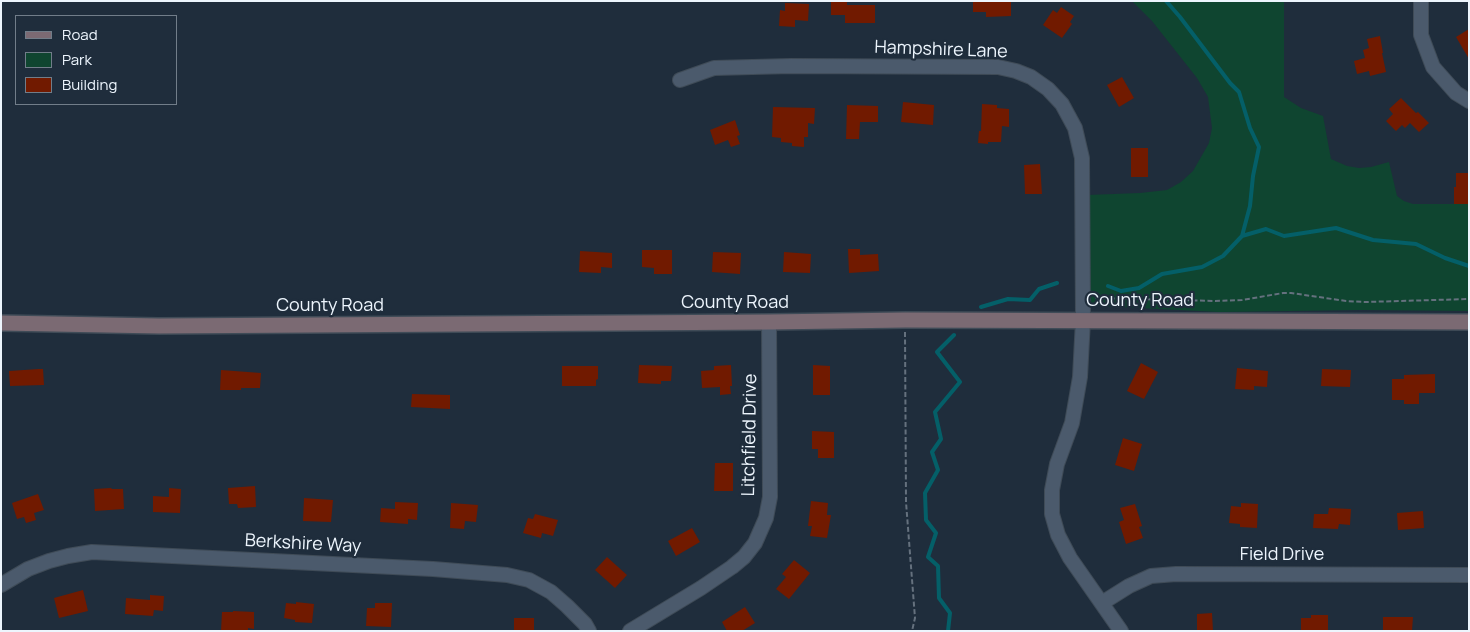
<!DOCTYPE html>
<style>
body{margin:0}
#map{position:relative;width:1470px;height:632px;overflow:hidden;background:#1f2d3c;font-family:Manrope,sans-serif}
canvas{display:block}
.frame{position:absolute;inset:0;border:2px solid #edf5fd;pointer-events:none}
.legend{position:absolute;left:15px;top:15px;width:162px;height:90px;box-sizing:border-box;background:#1f2d3c;border:1px solid #717d89;margin:0;padding:6px 9px;list-style:none;font-size:15px;color:#edf5fd}
.legend li{display:flex;align-items:center;gap:10px;height:25px}
.legend b{width:25px;border:1px solid #717d89}
</style>
<div id="map">
<canvas width="1470" height="632"></canvas>
<div class="frame"></div>
<ul class="legend">
<li><b style="height:6px;background:#7b6a73"></b>Road</li>
<li><b style="height:14px;background:#0f4530"></b>Park</li>
<li><b style="height:14px;background:#711a00"></b>Building</li>
</ul>
</div>
<script>
const g = document.querySelector('canvas').getContext('2d');
g.lineJoin = 'round';
function fill(path, color) { g.fillStyle = color; g.fill(path, 'evenodd'); }
const toPath = rows => new Path2D(rows.map(r => 'M' + r).join(''));
function strokePath(path, color, width, dash) { g.strokeStyle = color; g.lineWidth = width; g.lineCap = dash ? 'butt' : 'round'; g.setLineDash(dash || []); g.stroke(path); }
function drawText(font, color, halo, rows, align = 'center') {
  g.font = font + ' Manrope,sans-serif'; g.lineWidth = 4.5; g.setLineDash([]); g.textBaseline = 'middle'; g.strokeStyle = halo; g.fillStyle = color; for (const [text, x, y, turn = 0] of rows) {
    g.save(); g.translate(x, y); g.rotate((+turn || 0) * Math.PI / 180); g.textAlign = isNaN(turn) ? turn : align; if (halo) g.strokeText(text, 0, 0); g.fillText(text, 0, 0); g.restore();
  }
}
fill(toPath([
 [1132,1,1284,1,1284,97,1301,108,1323,116,1331,159,1347,166,1359,168,1371,167,1389,162,1397,196,1404,201,1413,204,1469,204,1469,311,1361,310,1219,312,1078,305,1087,195,1140,193,1167,190,1181,182,1193,171,1209,143,1212,128,1208,97,1197,78,1152,21]
]), '#0f4530');
strokePath(toPath([
 [1242,236,1266,229,1284,236,1336,228,1373,240,1416,244,1445,258,1469,266],
 [1108,286,1121,291,1139,288,1162,274,1202,267,1223,256,1242,236,1250,206,1253,176,1259,147,1250,128,1239,92,1230,83,1180,17,1166,1],
 [981,307,1008,299,1030,300,1039,289,1057,283],
 [948,631,950,613,939,598,938,566,928,557,936,533,926,520,925,493,938,470,932,452,941,439,935,412,960,382,937,352,954,335]
]), '#045f68', 4);
fill(toPath([
 [831,1,847,1,847,5,875,5,875,23,845,23,845,15,831,15],
 [973,1,1011,1,1011,16,986,17,986,12,973,12],
 [785,3,809,4,808,21,795,20,795,27,779,26,780,10,785,11],
 [1061,7,1074,16,1070,22,1072,24,1062,38,1043,25,1053,10,1057,13],
 [1469,29,1469,59,1456,37],
 [1380,36,1383,53,1382,53,1386,72,1370,76,1369,71,1357,74,1354,61,1365,58,1363,50,1369,48,1367,39],
 [1122,77,1134,98,1119,107,1107,85],
 [1401,98,1416,113,1418,112,1429,123,1419,132,1410,123,1405,128,1402,125,1396,131,1386,121,1393,114,1389,109],
 [903,102,934,105,933,125,901,122],
 [982,104,997,105,997,108,1009,109,1009,127,1002,126,1001,142,988,142,988,144,978,143,979,131,981,131],
 [847,105,878,106,878,122,860,122,859,139,846,139],
 [773,107,815,108,814,124,808,123,808,137,804,137,804,147,792,146,792,143,781,142,781,138,772,137],
 [735,120,740,135,737,136,740,144,731,147,728,140,715,145,710,130],
 [1131,148,1148,148,1148,177,1131,177],
 [1040,164,1042,194,1025,194,1024,165],
 [1456,173,1469,173,1469,204,1454,204,1454,187,1456,187],
 [848,249,860,249,860,255,878,254,879,271,849,273],
 [642,250,672,250,672,274,654,274,654,268,642,267],
 [580,251,612,253,612,268,601,267,601,273,579,272],
 [713,252,741,253,740,274,712,272],
 [784,252,811,254,810,273,783,272],
 [1141,363,1158,372,1144,399,1127,391],
 [639,365,672,366,671,381,661,381,661,384,638,383],
 [731,365,732,386,730,386,731,394,720,395,720,387,702,388,701,371,714,370,714,366],
 [813,365,830,366,830,395,813,395],
 [562,366,598,366,598,379,596,380,596,386,562,386],
 [1237,368,1268,371,1267,387,1254,386,1254,390,1235,389],
 [39,369,43,369,44,385,10,386,9,371],
 [1322,369,1351,370,1350,387,1321,386],
 [221,370,261,373,260,388,241,388,241,390,220,390],
 [1435,374,1435,393,1419,393,1419,404,1404,404,1404,400,1392,400,1392,379,1404,379,1404,375],
 [412,394,450,395,450,409,411,407],
 [812,431,834,432,834,458,818,458,818,449,812,449],
 [1123,438,1142,444,1134,471,1115,465],
 [715,463,733,463,733,491,714,491],
 [255,486,256,507,238,508,237,504,229,504,228,488],
 [111,488,112,489,123,489,124,509,95,511,94,489],
 [169,488,181,489,180,513,153,512,153,496,169,497],
 [38,494,44,510,34,513,36,520,26,523,24,517,17,519,12,503],
 [304,498,333,500,331,522,303,521],
 [811,501,828,503,827,515,831,515,827,538,810,536,812,526,808,526],
 [395,502,418,503,417,520,408,519,408,524,380,522,381,508,395,509],
 [451,503,478,505,476,522,465,521,464,529,450,528],
 [1241,503,1258,504,1257,528,1240,527,1240,524,1229,523,1231,506,1241,507],
 [1135,504,1142,526,1139,527,1143,538,1126,544,1119,522,1124,520,1120,508],
 [1329,508,1351,509,1350,525,1339,524,1338,529,1313,528,1314,514,1328,514],
 [1423,511,1424,528,1398,530,1397,513],
 [535,514,558,520,553,536,542,533,541,538,523,533,528,518,533,519],
 [692,528,700,542,676,556,668,541],
 [607,557,627,575,615,588,595,570],
 [794,560,810,573,789,599,776,589,786,577,782,574],
 [83,590,88,611,59,618,54,598],
 [150,595,164,596,163,611,154,610,153,616,125,614,126,598,150,600],
 [296,602,314,604,312,623,295,622,295,620,284,618,286,603,296,604],
 [375,603,392,603,391,627,366,626,367,608,375,608],
 [745,607,755,623,742,631,727,631,722,622],
 [233,611,254,612,254,629,248,628,248,631,221,631,222,612,233,612],
 [1212,613,1213,631,1197,631,1197,614],
 [1311,615,1328,615,1328,631,1301,631,1301,618,1311,618],
 [1383,617,1413,617,1412,631,1383,631],
 [514,618,534,618,534,631,514,631]
]), '#711a00');
const street = toPath([
 [1421,1,1421,35,1433,67,1456,93,1469,101],
 [680,80,714,68,791,66,998,67,1016,71,1031,77,1048,89,1062,104,1075,128,1082,158,1083,320,1080,377,1072,423,1057,464,1052,490,1052,514,1058,535,1070,558,1121,631],
 [1,585,28,569,49,561,68,556,92,552,433,569,507,575,529,580,551,592,567,606,585,624,589,631],
 [1102,603,1129,586,1151,576,1176,574,1469,575],
 [630,631,701,588,732,567,744,557,755,543,766,518,770,497,769,322]
]);
const secondary = toPath([
 [1,323,159,326,769,322,905,320,1469,322]
]);
strokePath(street, '#3f4b57', 16);
strokePath(secondary, '#3f4b57', 18);
strokePath(toPath([
 [1095,298,1215,301,1242,300,1283,293,1291,293,1346,301,1365,302,1469,299],
 [905,332,906,502,915,618,912,631]
]), '#65717e', 2, [5, 2.5]);
strokePath(street, '#4b5a6c', 14);
strokePath(secondary, '#7b6a73', 15);
drawText('18px', '#edf5fd', '#1f2d3c', [
 ["Hampshire Lane",941,50,2],
 ["County Road",1140,301],
 ["County Road",735,303],
 ["County Road",330,306],
 ["Litchfield Drive",750,435,-89],
 ["Berkshire Way",303,544,3],
 ["Field Drive",1282,555]
]);
</script>
